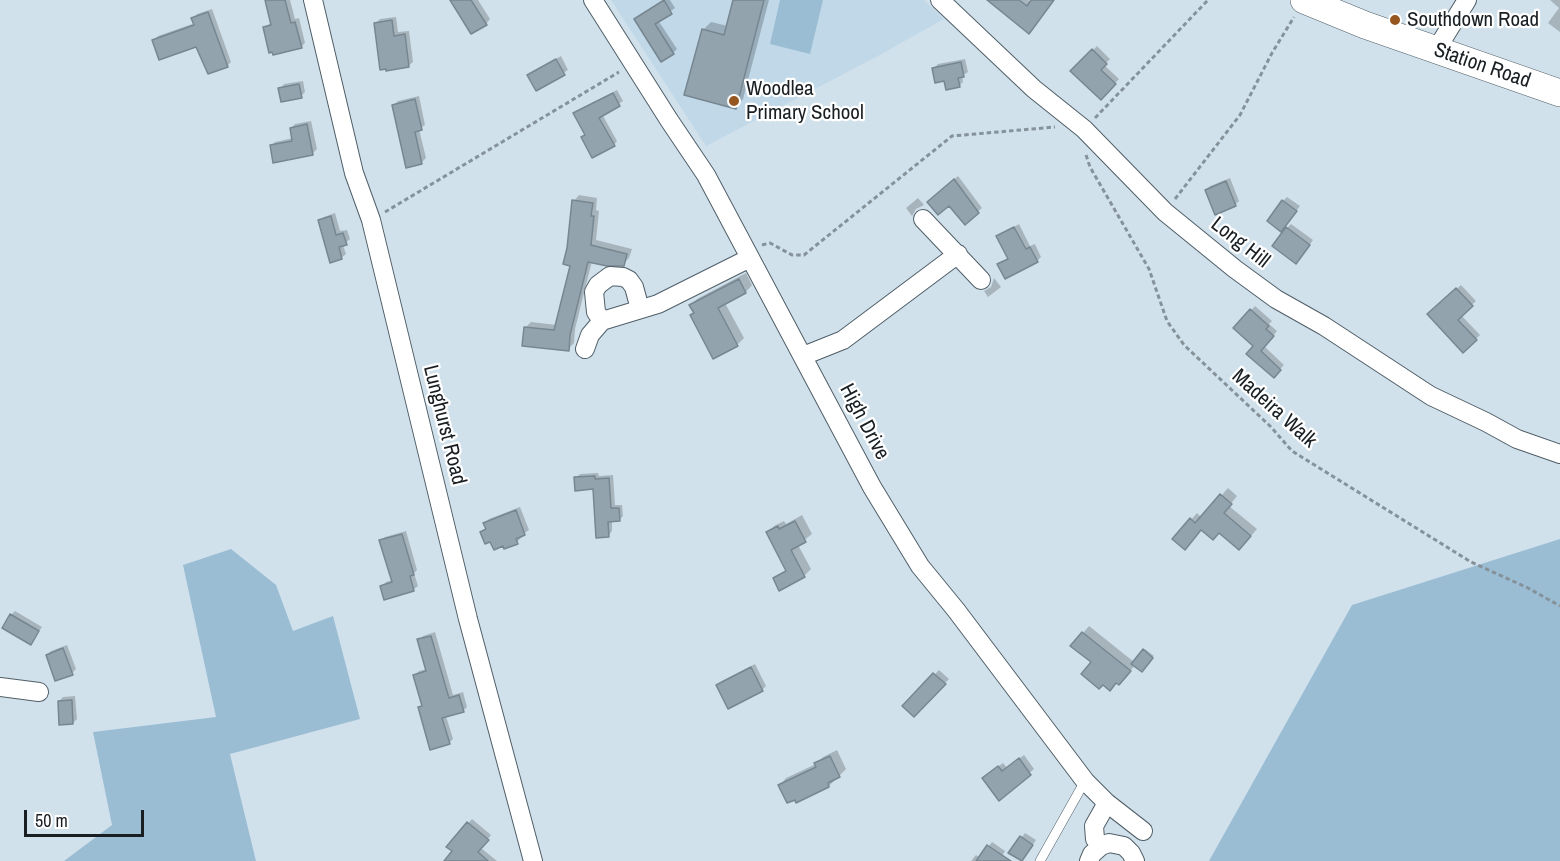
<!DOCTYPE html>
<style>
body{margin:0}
#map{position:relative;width:1560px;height:861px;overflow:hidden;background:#d1e1ec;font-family:"Archivo Narrow",sans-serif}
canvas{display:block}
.scale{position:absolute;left:24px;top:810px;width:120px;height:27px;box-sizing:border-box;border:3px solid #181e22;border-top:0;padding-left:8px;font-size:18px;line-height:21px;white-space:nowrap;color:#181e22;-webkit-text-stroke:4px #fff;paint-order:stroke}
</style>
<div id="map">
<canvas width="1560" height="861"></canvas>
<div class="scale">50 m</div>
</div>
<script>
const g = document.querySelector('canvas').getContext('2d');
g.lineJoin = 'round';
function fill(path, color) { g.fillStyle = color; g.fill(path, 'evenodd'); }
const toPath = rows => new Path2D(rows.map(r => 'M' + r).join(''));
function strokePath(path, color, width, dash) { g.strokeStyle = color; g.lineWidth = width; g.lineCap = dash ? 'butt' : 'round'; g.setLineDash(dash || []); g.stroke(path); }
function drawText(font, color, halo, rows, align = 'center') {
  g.font = font + ' "Archivo Narrow",sans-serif'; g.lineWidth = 4.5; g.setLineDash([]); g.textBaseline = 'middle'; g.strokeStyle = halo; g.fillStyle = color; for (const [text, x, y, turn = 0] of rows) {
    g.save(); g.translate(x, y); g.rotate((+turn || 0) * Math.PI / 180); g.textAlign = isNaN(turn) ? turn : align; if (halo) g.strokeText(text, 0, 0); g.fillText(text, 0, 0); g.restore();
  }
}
fill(toPath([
 [611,0,924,0,944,19,876,57,706,146]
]), '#c0d8e8');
fill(toPath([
 [780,0,823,0,810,54,770,44],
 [1560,539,1560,861,1209,861,1352,605],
 [231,549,276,585,293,631,333,616,360,719,230,754,256,861,64,861,112,825,93,732,216,717,183,565]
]), '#9abdd4');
fill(toPath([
 [267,0,290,0,295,19,299,18,305,43,301,47,265,27,272,22],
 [452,0,478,0,490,19,486,24],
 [663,0,670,0,675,8,658,20,677,49,673,53,636,19],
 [735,0,769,0,743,99,736,107,703,30,711,22,728,26],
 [989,0,1028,0,1031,2,1033,0,1054,0,1033,28],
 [1550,0,1560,0,1560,32,1548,23,1559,8],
 [212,9,231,62,227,66,197,45,154,40,158,36,195,23,193,18,197,14],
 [396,17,398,32,409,31,413,62,408,66,376,23,380,19],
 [1097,46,1110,59,1104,65,1119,79,1101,98,1073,71],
 [561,56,568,70,536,89,529,75],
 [965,59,968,72,962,76,963,82,959,86,946,79,934,68,938,64],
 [303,81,305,92,301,96,280,89,284,84],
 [617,90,623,101,602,114,617,141,614,145,586,134,575,113,595,101,595,102],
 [419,96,425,125,419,129,426,158,422,162,394,105,398,101],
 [311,121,317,149,312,154,271,146,275,142,293,138,291,128,295,124],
 [958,176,982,208,965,223,949,204,933,198],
 [1230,178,1239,201,1235,205,1206,190,1210,186],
 [579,195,597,198,596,210,599,211,596,240,632,249,629,258,623,264,592,261,575,329,574,343,568,349,525,328,531,322,557,325,571,265,568,248,574,201],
 [1287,197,1300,206,1285,226,1283,201],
 [918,198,924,205,916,209,912,216,906,208],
 [335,213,340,231,347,230,350,239,343,245,346,254,341,258,319,221,324,217],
 [1019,224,1030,246,1035,244,1041,257,1037,261,999,265,1009,257,998,236],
 [1291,224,1313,240,1300,258,1287,228],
 [746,273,752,285,746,292,725,303,744,338,737,345,714,357,691,305,697,299],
 [994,278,1001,287,988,297,984,291,991,287],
 [1461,285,1476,301,1461,315,1480,335,1463,351,1429,314],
 [1255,306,1272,321,1269,324,1277,331,1264,346,1284,365,1273,376,1255,346,1235,328],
 [598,473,599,476,613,475,615,505,622,505,623,516,619,520,612,520,612,531,608,536,594,488,576,478,580,474],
 [1228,488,1237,496,1229,506,1257,529,1246,542,1219,531,1213,538,1191,520,1197,513,1202,518],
 [520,507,529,530,520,536,521,538,517,542,504,544,491,540,482,532,487,527,485,523,489,519],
 [802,515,812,534,798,545,811,569,804,576,780,589,775,579,787,569,768,533,774,526,784,521,786,524],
 [406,531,417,570,414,573,418,586,413,590,382,586,386,582,393,580,381,541,385,537],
 [15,611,42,627,31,643,11,615],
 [1089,626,1134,662,1145,649,1154,656,1142,670,1135,665,1125,677,1093,662,1072,646],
 [435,632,453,695,463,692,467,707,463,711,446,716,453,739,449,743,420,707,423,704,415,675,419,671,427,669,419,640,423,636],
 [67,645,76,669,72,673,47,655,51,651],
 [755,664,766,686,762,690,718,685,722,681],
 [939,670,949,679,914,715,904,706],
 [75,696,77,719,73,723,59,701,63,697],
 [837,750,846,769,829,786,780,785,786,778,816,764,823,757],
 [1024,755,1034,769,999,799,988,774,1003,763,1007,768],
 [472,819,491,835,481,848,497,861,454,861,454,851,448,846],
 [1025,833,1036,840,1025,856,1010,853],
 [992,842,1005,851,999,861,971,861,976,855,980,858]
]), '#0003');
const building = toPath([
 [265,0,285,0,291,23,295,22,302,48,273,55,272,52,269,53,263,27,271,25,265,0],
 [450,0,471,0,487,25,471,34,450,0],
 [664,0,672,14,655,24,674,54,661,62,634,19,664,0],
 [733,0,764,0,736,109,684,95,702,29,724,35,733,0],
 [987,0,1019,0,1027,6,1031,0,1054,0,1029,34,987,0],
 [208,12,228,67,208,74,196,47,159,60,152,40,194,25,191,18,208,12],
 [392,20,394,36,405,34,409,67,386,71,386,69,380,70,374,23,392,20],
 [1092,49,1107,64,1101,70,1116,84,1101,100,1070,71,1092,49],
 [556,59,565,75,536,91,527,75,556,59],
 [961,62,964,77,958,78,960,87,946,90,944,81,935,83,932,68,961,62],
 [299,84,302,98,281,102,278,88,299,84],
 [613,93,620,106,599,118,615,146,592,158,581,137,585,135,573,113,613,93],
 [415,99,422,130,415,132,422,164,406,168,392,105,415,99],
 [307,124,313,155,273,163,270,145,292,141,290,128,307,124],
 [954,179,979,213,965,225,949,206,938,215,927,202,954,179],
 [1226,181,1236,206,1215,215,1205,190,1226,181],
 [572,200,593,203,591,216,594,216,591,245,627,254,624,266,607,266,588,262,570,335,569,351,522,346,524,327,554,330,570,266,563,264,567,248,572,200],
 [1282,200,1297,211,1281,232,1267,221,1282,200],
 [331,216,336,235,343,233,347,245,339,247,342,259,330,263,318,220,331,216],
 [1014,227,1026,249,1030,247,1038,262,1005,279,997,264,1008,259,996,236,1014,227],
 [1286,227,1310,245,1296,264,1272,246,1286,227],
 [739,279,746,293,718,308,738,346,713,359,690,315,694,313,689,305,739,279],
 [1456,288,1473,306,1458,320,1477,340,1463,353,1427,314,1456,288],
 [1250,309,1269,326,1266,329,1274,336,1261,351,1281,370,1274,378,1246,354,1253,346,1233,328,1250,309],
 [595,476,595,479,609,478,611,508,619,508,620,521,608,522,609,537,596,538,593,489,575,491,574,477,595,476],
 [1220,494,1232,504,1224,513,1251,536,1239,550,1219,533,1213,540,1201,530,1185,550,1172,539,1190,518,1195,523,1220,494],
 [516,510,525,535,516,539,518,544,504,549,503,546,494,550,490,542,485,544,480,532,486,529,483,523,516,510],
 [795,521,806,542,791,550,805,577,779,591,773,578,786,571,766,532,778,526,779,529,795,521],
 [402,534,414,575,410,576,414,591,384,600,380,586,392,582,379,540,402,534],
 [10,614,39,631,31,645,2,628,10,614],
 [1082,632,1131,671,1119,685,1116,683,1110,691,1103,685,1099,689,1081,674,1091,662,1070,646,1082,632],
 [431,636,449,698,459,695,464,712,442,718,450,744,430,750,418,707,422,706,413,675,426,671,417,639,431,636],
 [63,648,73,675,55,681,46,655,63,648],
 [1143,649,1153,658,1142,672,1131,664,1143,649],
 [751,667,763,691,728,709,716,685,751,667],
 [933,673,946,684,914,717,902,706,933,673],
 [72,700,73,724,59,725,58,701,72,700],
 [830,756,840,777,828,783,829,787,796,803,795,800,787,803,778,785,816,767,814,763,830,756],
 [1019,758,1031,775,999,801,982,778,998,766,1002,771,1019,758],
 [467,822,489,840,478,852,488,861,444,861,452,851,446,847,467,822],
 [1020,836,1033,845,1022,861,1008,853,1020,836],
 [987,845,1011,861,976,861,987,845]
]);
fill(building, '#93a3ae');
strokePath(building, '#778791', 1.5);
const lane = toPath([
 [1040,861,1085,781]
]);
const street = toPath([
 [313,0,354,173,371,220,468,619,533,861],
 [593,0,669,120,706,175,872,487,920,566,956,610,1085,781,1107,803,1143,831],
 [940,0,1034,89,1084,129,1165,212,1235,269,1276,299,1324,326,1431,396,1486,422,1517,439,1560,454],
 [1436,50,1467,0],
 [923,219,981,280],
 [602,321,596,312,594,292,598,285,610,276,623,277,629,280,634,287,640,309],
 [585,349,590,335,602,321,658,304,750,258],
 [803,356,843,340,958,254],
 [0,687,39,692],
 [1101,846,1095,839,1094,826,1107,803],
 [1089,861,1092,854,1101,846,1109,843,1124,846,1131,853,1135,861]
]);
const secondary = toPath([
 [1304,0,1365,25,1560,93]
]);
strokePath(lane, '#4f5e67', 10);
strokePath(street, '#4f5e67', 20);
strokePath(secondary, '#4f5e67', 28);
strokePath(toPath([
 [1095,118,1208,0],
 [1086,155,1090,167,1149,269,1167,321,1184,345,1270,426,1292,451,1471,562,1528,588,1560,606],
 [1175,199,1240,115,1272,53,1294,17],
 [385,212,619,72],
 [762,245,770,243,792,255,804,255,952,136,1055,127]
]), '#86929a', 3, [4.5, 3]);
strokePath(lane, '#fff', 9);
strokePath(street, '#fff', 18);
strokePath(secondary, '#fff', 27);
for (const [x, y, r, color] of [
 [1395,20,6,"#96561f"],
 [734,101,6,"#96561f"]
]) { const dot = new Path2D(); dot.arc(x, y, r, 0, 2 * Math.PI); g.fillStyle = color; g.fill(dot); strokePath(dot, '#fff', 2); }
drawText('21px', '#181e22', '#fff', [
 ["Southdown Road",1407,20],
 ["Woodlea",746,89],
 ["Primary School",746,113]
], 'left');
drawText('21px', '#181e22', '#fff', [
 ["Station Road",1482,66,19],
 ["Long Hill",1240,243,38],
 ["Madeira Walk",1274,409,42],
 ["High Drive",864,422,62],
 ["Lunghurst Road",444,425,76]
]);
</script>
